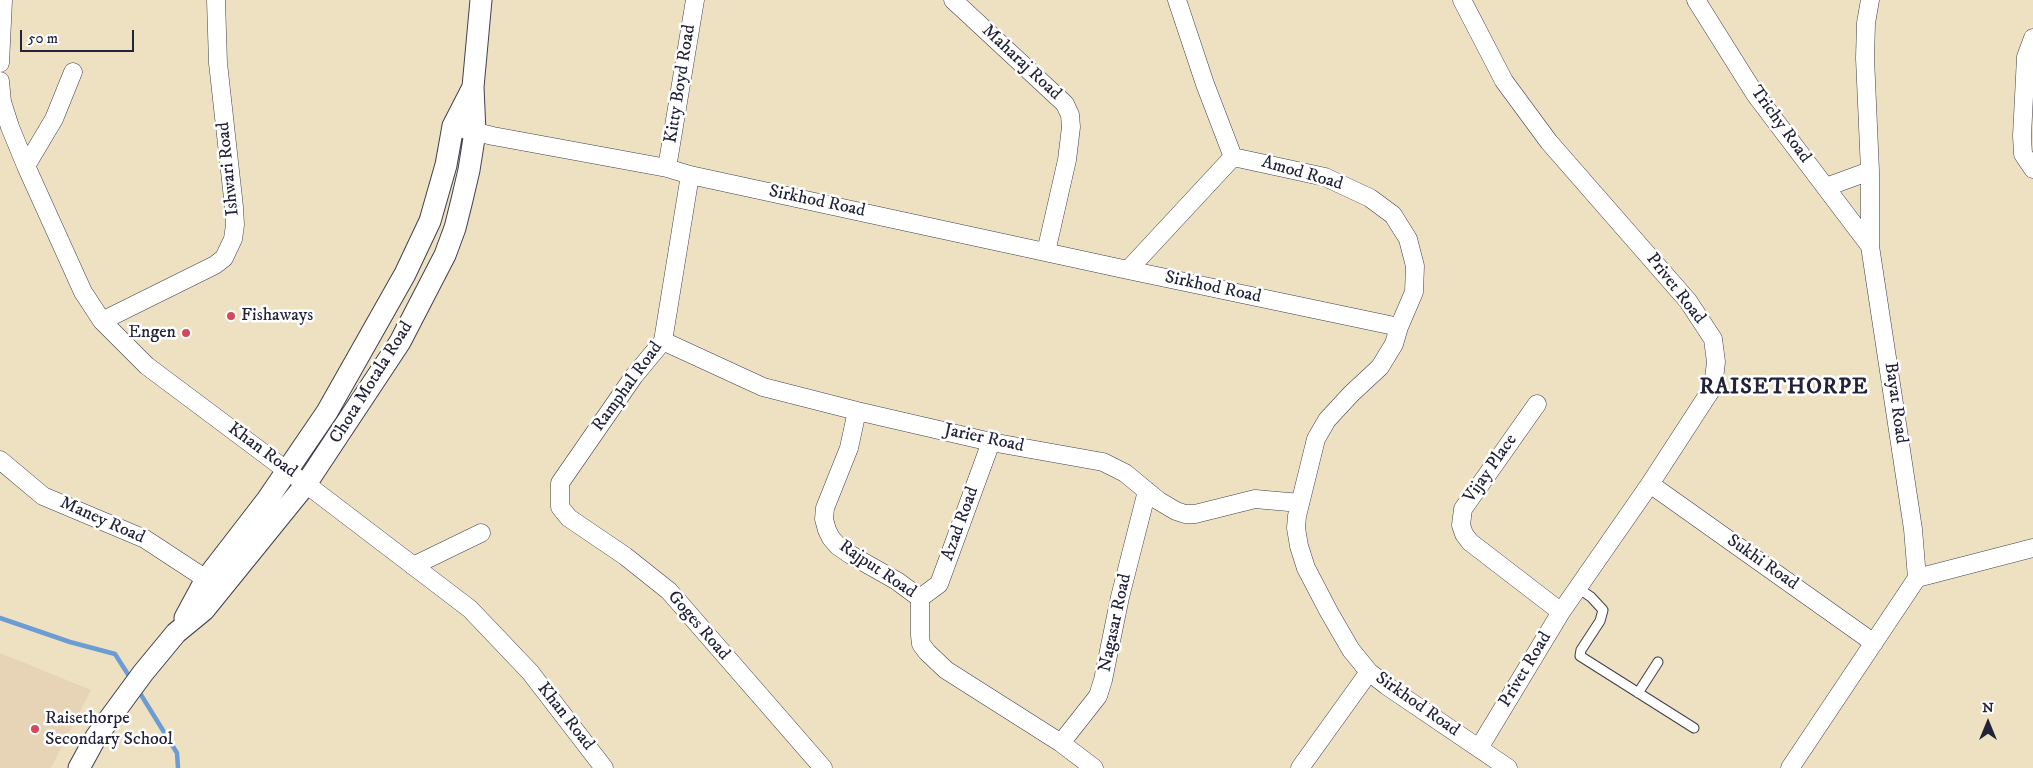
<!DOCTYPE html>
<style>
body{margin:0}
#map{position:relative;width:2033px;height:768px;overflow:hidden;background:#ede1c1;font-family:"IM FELL DW Pica",serif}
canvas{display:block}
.north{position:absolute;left:1963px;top:698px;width:50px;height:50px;-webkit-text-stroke:4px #fff;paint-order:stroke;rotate:0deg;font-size:14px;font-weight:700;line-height:20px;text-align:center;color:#22223b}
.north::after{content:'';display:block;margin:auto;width:18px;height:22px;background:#22223b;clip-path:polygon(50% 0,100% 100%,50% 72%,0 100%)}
.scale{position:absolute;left:20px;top:30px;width:114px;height:22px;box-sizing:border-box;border:2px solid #22223b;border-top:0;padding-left:6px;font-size:15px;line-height:18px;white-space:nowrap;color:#22223b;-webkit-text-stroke:4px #fff;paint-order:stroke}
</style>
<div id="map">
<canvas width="2033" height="768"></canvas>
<div class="north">N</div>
<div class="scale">50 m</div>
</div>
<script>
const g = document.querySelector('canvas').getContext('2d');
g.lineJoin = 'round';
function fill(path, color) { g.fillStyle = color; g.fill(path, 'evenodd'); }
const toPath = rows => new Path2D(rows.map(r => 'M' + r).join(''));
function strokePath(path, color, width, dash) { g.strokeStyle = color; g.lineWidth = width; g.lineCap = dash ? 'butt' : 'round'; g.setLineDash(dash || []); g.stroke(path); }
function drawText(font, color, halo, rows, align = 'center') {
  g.font = font + ' "IM FELL DW Pica",serif'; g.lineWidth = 5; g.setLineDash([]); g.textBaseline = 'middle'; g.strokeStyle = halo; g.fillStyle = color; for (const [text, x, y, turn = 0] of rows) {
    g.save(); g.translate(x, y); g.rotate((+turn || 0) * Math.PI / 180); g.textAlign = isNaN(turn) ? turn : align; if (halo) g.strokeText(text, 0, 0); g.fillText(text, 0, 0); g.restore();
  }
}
fill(toPath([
 [0,653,91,690,51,768,0,768]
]), '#e7d4b7');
strokePath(toPath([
 [0,618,70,642,115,654,131,679],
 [138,690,177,753,178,768]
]), '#6b9cd5', 4.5);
const service = toPath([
 [1578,588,1591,597,1603,610,1600,621,1581,650,1580,656,1694,728],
 [1638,693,1658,662]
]);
const minor = toPath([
 [953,0,1065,104,1070,115,1071,127,1067,160,1046,252],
 [1462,0,1504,81,1549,142,1688,301,1713,339,1716,362,1713,387,1650,484,1561,612,1479,748],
 [1696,0,1755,94,1870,246],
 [2033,38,2026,57,2022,136,2023,154,2033,169],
 [0,63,3,0],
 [0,81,2,102,10,127,26,166,83,292,102,321,147,366,286,470,306,484,470,609,530,672,604,768],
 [463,129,493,136,667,168,690,175,1128,270,1399,327,1394,344,1380,367,1351,394,1327,420,1316,439,1297,516,1296,528,1299,546,1306,568,1329,612,1351,650,1369,672,1387,686,1508,768],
 [1233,157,1325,177,1370,198,1393,215,1408,239,1415,266,1414,292,1399,327],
 [26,166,54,119,73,72],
 [667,168,695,0],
 [690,175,663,341,634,376,560,483,560,507,569,518,625,556,669,591,823,768],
 [1826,187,1870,171],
 [1128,270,1233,157,1205,84,1177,0],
 [102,321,215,265,224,258,233,239,235,225,234,207,218,63,216,0],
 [663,341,763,387,857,411,991,442,1103,462,1125,473,1159,501,1176,511,1185,514,1195,514,1255,499,1300,503],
 [1537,404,1463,509,1461,525,1464,534,1470,542,1561,612],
 [857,411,849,448,825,508,824,519,827,530,831,538,838,546,851,555,897,581,920,598,920,635,921,644,927,652,946,670,1061,743,1094,768],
 [0,460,43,496,145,539,206,579],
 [1650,484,1874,643],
 [413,566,481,533],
 [1917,578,2033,548],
 [920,598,939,584,991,442],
 [1061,743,1098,696,1103,680,1120,597,1147,491],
 [1300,768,1369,672],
 [1790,768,1917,578,1913,529,1870,246,1870,171,1865,58,1866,23,1870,0]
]);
const tertiary = toPath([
 [185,618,206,579,267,500,327,412,405,274,430,221,446,165,453,126,472,89],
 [79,768,96,737,143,673,176,633,204,610,306,484,400,342,445,255,455,228,462,200,469,170,475,132,473,87,481,0]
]);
strokePath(service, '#403f4f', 11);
strokePath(minor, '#403f4f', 19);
strokePath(tertiary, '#403f4f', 23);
strokePath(service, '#fff', 9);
strokePath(minor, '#fff', 18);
strokePath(tertiary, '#fff', 21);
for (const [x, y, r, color] of [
 [231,316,5,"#d1495b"],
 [186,333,5,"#d1495b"],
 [35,729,5,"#d1495b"]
]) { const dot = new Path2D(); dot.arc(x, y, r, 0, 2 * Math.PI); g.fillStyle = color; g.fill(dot); strokePath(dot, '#fff', 2); }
drawText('18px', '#22223b', '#fff', [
 ["Maharaj Road",1021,63,43],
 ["Kitty Boyd Road",681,84,-81],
 ["Trichy Road",1780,125,54],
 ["Ishwari Road",229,169,-96],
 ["Amod Road",1302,174,16],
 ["Sirkhod Road",817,202,12],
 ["Sirkhod Road",1213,288,12],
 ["Privet Road",1675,289,52],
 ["Chota Motala Road",372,383,-58],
 ["Ramphal Road",628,387,-54],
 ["Bayat Road",1895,403,82],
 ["Jarier Road",984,439,12],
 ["Khan Road",262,451,36],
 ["Vijay Place",1491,469,-55],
 ["Maney Road",102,521,24],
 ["Azad Road",961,524,-70],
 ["Sukhi Road",1762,563,35],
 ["Rajput Road",877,570,34],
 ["Nagasar Road",1116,623,-78],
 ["Goges Road",698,626,49],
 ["Privet Road",1526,670,-59],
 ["Sirkhod Road",1417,705,35],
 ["Khan Road",565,717,52]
]);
drawText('18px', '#22223b', '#fff', [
 ["Fishaways",241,316],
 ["Engen",176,333,"right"],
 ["Raisethorpe",45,719],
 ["Secondary School",45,740]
], 'left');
g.letterSpacing = '1px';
drawText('bold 22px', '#22223b', '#fff', [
 ["RAISETHORPE",1784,388]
]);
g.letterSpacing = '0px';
</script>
